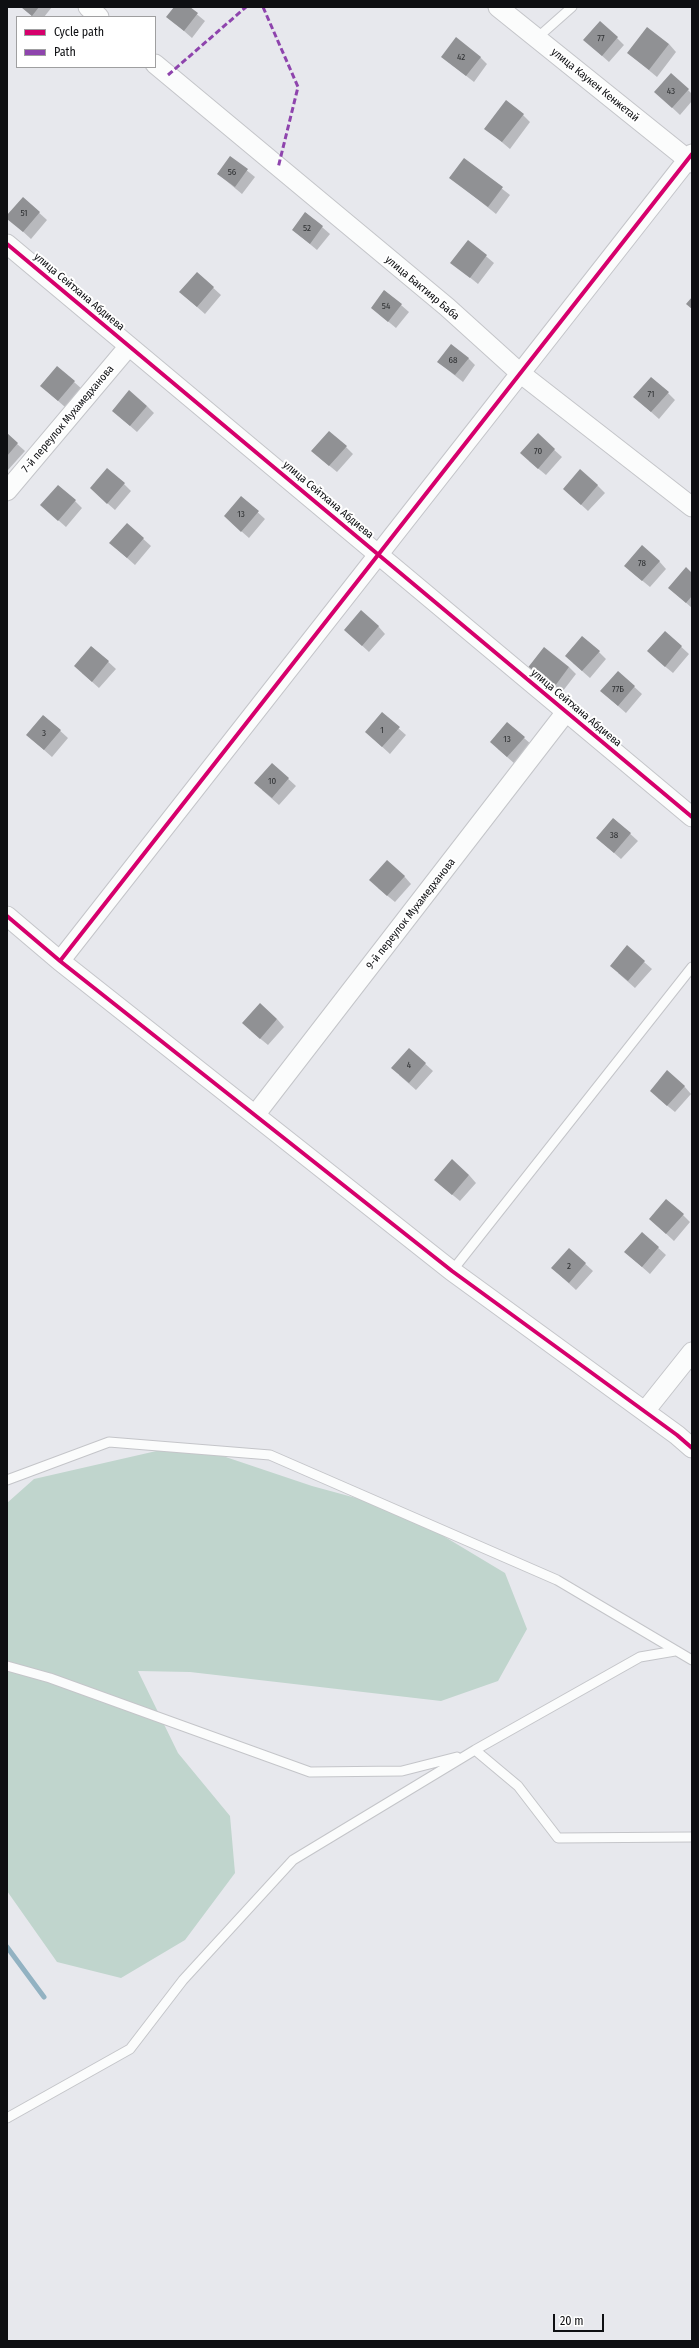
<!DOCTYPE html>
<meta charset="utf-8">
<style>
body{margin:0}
#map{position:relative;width:699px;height:2348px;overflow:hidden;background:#e7e8ed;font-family:"Fira Sans Condensed",sans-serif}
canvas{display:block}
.frame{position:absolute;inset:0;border:8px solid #0e0f12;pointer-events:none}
.legend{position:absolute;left:16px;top:16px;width:140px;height:52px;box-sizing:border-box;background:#fff;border:1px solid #9f9fa0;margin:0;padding:5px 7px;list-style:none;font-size:12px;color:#0e0f12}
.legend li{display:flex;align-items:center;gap:8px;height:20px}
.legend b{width:20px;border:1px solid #9f9fa0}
.scale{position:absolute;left:553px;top:2314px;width:51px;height:18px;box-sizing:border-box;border:2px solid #0e0f12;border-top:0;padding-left:5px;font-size:12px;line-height:14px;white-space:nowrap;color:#0e0f12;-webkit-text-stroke:3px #fff;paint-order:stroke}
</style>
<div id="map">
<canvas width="699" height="2348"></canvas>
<div class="frame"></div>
<ul class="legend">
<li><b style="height:5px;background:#d6006c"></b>Cycle path</li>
<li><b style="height:5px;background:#8e44ad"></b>Path</li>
</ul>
<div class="scale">20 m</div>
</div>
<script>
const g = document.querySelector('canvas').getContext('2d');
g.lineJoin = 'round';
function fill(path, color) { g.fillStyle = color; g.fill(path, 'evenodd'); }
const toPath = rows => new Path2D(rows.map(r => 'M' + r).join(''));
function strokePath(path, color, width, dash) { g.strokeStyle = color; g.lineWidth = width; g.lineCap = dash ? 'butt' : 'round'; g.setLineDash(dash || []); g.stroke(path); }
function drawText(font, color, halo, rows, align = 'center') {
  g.font = font + ' "Fira Sans Condensed",sans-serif'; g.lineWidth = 4; g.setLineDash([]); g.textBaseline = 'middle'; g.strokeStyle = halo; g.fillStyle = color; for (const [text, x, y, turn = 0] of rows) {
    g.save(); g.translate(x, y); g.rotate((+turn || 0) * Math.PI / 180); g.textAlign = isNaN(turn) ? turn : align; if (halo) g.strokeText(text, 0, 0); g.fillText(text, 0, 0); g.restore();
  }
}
fill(toPath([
 [187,1444,312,1486,400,1510,505,1573,527,1629,498,1681,441,1701,190,1672,138,1671,178,1753,230,1816,235,1873,185,1940,121,1978,57,1962,7,1891,7,1503,34,1479]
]), '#c0d5cd');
fill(toPath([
 [21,7,52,7,44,17,33,17],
 [176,7,188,7,205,21,192,38,168,17],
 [617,38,624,45,609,62,592,47],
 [669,44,676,52,657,77,628,53],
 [442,57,480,57,487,64,474,82],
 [688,90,692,94,692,101,680,115,663,99],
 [523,115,530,122,510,149,485,128],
 [230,157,255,177,242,194,218,174],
 [464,159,510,195,496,214,450,177],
 [23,198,47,220,31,239,7,217],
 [306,213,330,234,317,250,293,230],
 [468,241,494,263,478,284,452,263],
 [197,273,221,295,205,314,188,299],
 [385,291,409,312,396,328,372,308],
 [468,358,475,365,463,382,438,362],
 [74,382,82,389,65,407,49,393],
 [668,393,675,400,659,419,642,404],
 [147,406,154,413,137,432,121,418],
 [7,435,25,451,8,470,7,468],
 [538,435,562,457,546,475,529,461],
 [346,447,353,454,337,472,320,458],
 [124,484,131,491,115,510,98,495],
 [597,485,605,493,588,511,564,489],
 [241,497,265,519,249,538,232,523],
 [75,501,82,508,66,527,49,512],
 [127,524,151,546,135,565,118,550],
 [659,561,666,569,650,587,633,573],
 [692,574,692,608,677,595],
 [378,626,385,634,369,652,345,630],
 [665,632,689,654,673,673,656,659],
 [92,647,116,669,99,688,82,673],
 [599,652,606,659,590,678,573,663],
 [569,667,576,674,559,696,535,677],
 [618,672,642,694,626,713,609,698],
 [382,714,406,735,390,754,366,732],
 [44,716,68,738,52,757,35,742],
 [524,738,532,745,515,764,498,749],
 [272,764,296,786,279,805,262,790],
 [614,819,638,841,621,859,605,845],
 [404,876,411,884,395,902,378,888],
 [644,962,652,969,635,988,618,973],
 [277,1019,284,1027,268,1045,251,1031],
 [409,1049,433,1071,416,1090,399,1075],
 [684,1086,691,1094,675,1112,658,1098],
 [469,1175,476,1183,460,1201,443,1187],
 [683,1215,690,1222,674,1241,650,1219],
 [642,1233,666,1255,650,1274,633,1259],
 [569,1249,593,1271,576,1290,552,1268]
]), '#0003');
strokePath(toPath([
 [7,1947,44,1997]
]), '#92b2c2', 5);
fill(toPath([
 [21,7,39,7,32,16],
 [174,7,190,7,198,13,184,31,166,17],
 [600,21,618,37,602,56,583,40],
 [647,27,669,44,649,70,627,53],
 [456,37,481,57,466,76,441,57],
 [671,73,689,89,672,108,654,92],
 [506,100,524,114,502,142,484,129],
 [230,156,248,169,235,187,217,174],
 [464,158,503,187,488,207,449,178],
 [23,197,40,212,23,232,7,219,7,215],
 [305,212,323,226,310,244,292,230],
 [468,240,487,255,470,278,450,263],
 [197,272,214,287,197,307,179,292],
 [384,290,402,304,388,322,371,308],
 [692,297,692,309,686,304],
 [451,344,469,358,455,375,437,362],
 [57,366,75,381,58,401,40,386],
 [651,377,669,392,651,412,633,397],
 [129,390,147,406,130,426,112,411],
 [329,431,347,446,329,466,311,451],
 [7,433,18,443,7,456],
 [538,433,555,449,538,469,520,453],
 [107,468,125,483,107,504,90,488],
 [580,469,598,485,581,505,563,489],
 [58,485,76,500,58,521,40,505],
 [241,496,259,511,241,532,224,516],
 [127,523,144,538,127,558,109,543],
 [642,545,660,561,642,581,624,566],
 [686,567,692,573,692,596,686,603,668,588],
 [361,610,379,626,362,646,344,630],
 [665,631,682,646,665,667,647,651],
 [582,636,600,651,582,671,565,656],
 [91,646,109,661,92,682,74,666],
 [544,647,569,667,552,690,526,670],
 [618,671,635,686,618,706,600,691],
 [382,712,400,727,382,747,365,732],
 [43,715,61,730,44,750,26,735],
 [507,722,525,737,507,757,490,742],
 [272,763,289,778,272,798,254,783],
 [613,818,631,833,614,853,596,838],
 [387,860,405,876,387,896,369,880],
 [627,945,645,961,628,981,610,966],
 [260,1003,277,1019,260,1039,242,1023],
 [409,1048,426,1063,409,1083,391,1068],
 [667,1070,685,1086,667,1106,650,1091],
 [452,1159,469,1175,452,1195,434,1180],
 [666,1199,684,1214,666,1234,649,1219],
 [642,1232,659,1247,642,1267,624,1252],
 [569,1248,586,1263,569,1283,551,1268]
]), '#909194');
const service = toPath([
 [537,38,572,7],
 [452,1271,692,967],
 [7,1480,109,1442,270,1455,557,1580,692,1660],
 [7,1666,50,1678,310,1772,402,1771,457,1757],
 [475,1750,518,1786,558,1838,692,1837],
 [7,2118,130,2049,183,1980,293,1860,475,1750,640,1657,675,1651]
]);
const minor = toPath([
 [88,7,99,17],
 [498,7,692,163],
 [155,64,447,307,520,373,692,507],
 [7,244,692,817],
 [7,491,129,346],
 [7,916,60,961,452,1271,677,1435,692,1448],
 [60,961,692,154],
 [255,1115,566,712],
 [645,1411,692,1352]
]);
strokePath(service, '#c4c5c9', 11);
strokePath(minor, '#c4c5c9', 21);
strokePath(service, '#fbfcfc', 9);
strokePath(minor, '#fbfcfc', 19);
strokePath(toPath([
 [263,7,298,87,278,168],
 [168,75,246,7]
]), '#8e44ad', 3, [6, 3]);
strokePath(toPath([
 [7,244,692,817],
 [7,916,60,961,452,1271,677,1435,692,1448],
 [60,961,692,154]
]), '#d6006c', 4);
drawText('9px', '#2e3032', null, [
 ["77",601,38],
 ["42",461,57],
 ["43",671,91],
 ["56",232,172],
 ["51",24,213],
 ["52",307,228],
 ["54",386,306],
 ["68",453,360],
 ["71",651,394],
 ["70",538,451],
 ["13",241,514],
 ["78",642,563],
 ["77Б",618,689],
 ["1",382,730],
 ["3",44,733],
 ["13",507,739],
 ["10",272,781],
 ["38",614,835],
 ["4",409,1065],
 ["2",569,1266]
]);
drawText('11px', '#0e0f12', '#fff', [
 ["улица Каукен Кенжетай",595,85,39],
 ["улица Бактияр Баба",422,288,40],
 ["улица Сейтхана Абдиева",79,292,40],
 ["7-й переулок Мухамедханова",68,419,-50],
 ["улица Сейтхана Абдиева",328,500,40],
 ["улица Сейтхана Абдиева",576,708,40],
 ["9-й переулок Мухамедханова",411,914,-52]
]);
</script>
